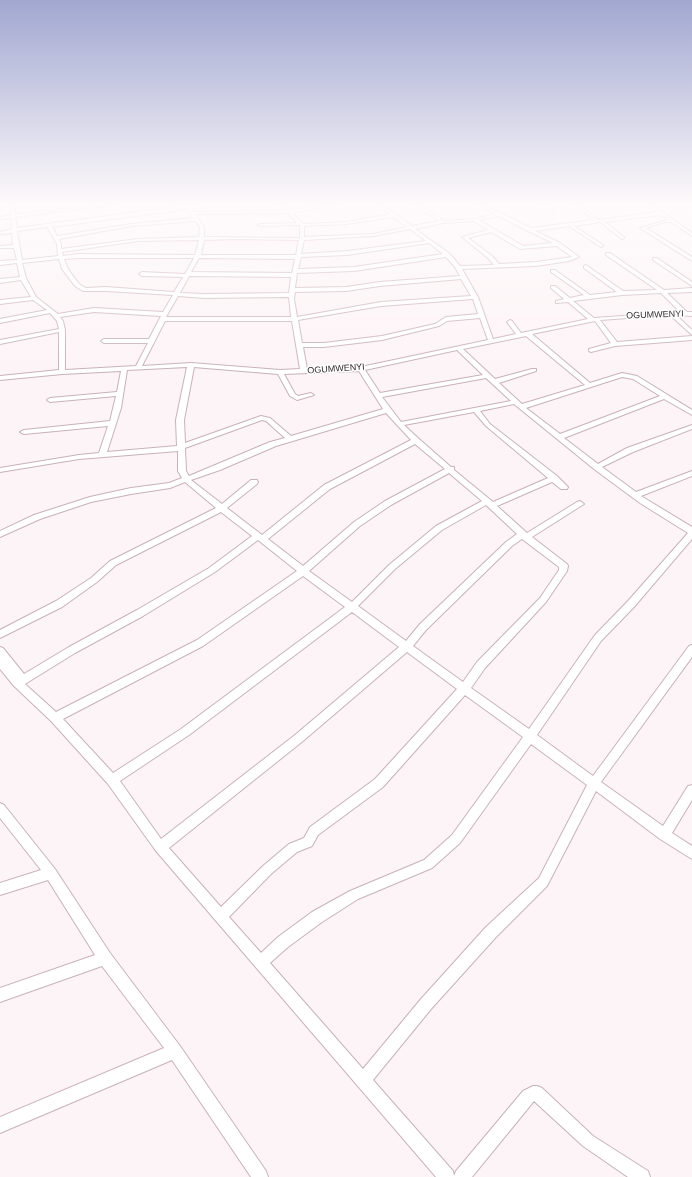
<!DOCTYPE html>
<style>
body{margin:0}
canvas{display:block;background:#fdf4f7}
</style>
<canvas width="692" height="1177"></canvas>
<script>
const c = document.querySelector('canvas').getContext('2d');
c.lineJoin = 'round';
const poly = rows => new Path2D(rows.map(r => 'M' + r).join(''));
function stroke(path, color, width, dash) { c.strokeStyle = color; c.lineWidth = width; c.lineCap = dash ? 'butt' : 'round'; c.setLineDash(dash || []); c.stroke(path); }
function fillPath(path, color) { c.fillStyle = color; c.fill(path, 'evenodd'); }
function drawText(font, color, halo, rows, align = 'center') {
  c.font = font + ' Arial,sans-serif'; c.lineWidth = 3; c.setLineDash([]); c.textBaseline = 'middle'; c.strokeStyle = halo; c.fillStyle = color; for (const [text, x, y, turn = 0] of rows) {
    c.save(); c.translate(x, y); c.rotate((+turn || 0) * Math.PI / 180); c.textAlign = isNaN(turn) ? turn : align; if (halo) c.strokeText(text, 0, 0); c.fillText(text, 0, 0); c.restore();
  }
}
const minor = poly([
 [10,205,14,205,15,214,104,205,116,205,15,217,17,228,189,205,193,205,194,212,285,211,280,205,284,205,290,210,327,205,337,205,292,213,303,224,347,222,390,214,378,205,383,205,412,226,439,221,414,205,419,205,444,221,475,219,495,214,479,205,484,205,531,228,593,220,576,205,580,205,598,220,657,212,648,205,653,205,692,233,692,236,671,222,665,222,646,228,692,257,692,261,640,228,667,220,660,215,605,222,624,237,624,238,622,239,600,222,574,226,603,245,603,246,601,247,569,226,535,231,560,243,579,257,569,261,536,266,462,269,478,297,493,339,516,334,507,322,510,320,512,321,521,333,588,319,568,302,556,303,556,301,564,299,551,288,551,286,555,286,570,298,584,295,551,272,551,270,555,270,590,295,617,292,584,268,584,266,586,265,623,291,657,290,606,255,606,253,610,253,664,290,692,288,692,292,667,293,687,312,692,312,692,316,676,315,692,330,692,335,670,315,600,320,617,342,692,336,692,340,615,346,591,352,589,351,589,349,611,343,595,321,532,334,590,383,622,373,637,376,692,410,692,415,664,399,564,438,598,464,627,448,692,425,692,429,633,452,602,467,636,492,692,471,692,476,641,496,692,527,692,539,634,607,601,641,537,735,593,776,689,646,692,645,692,657,601,782,663,826,688,786,692,785,692,800,672,833,692,846,692,859,660,839,596,791,547,886,496,937,431,1009,373,1080,453,1171,454,1176,456,1171,523,1091,533,1086,537,1086,542,1088,593,1136,648,1171,650,1177,628,1177,583,1146,534,1101,472,1177,436,1177,156,851,108,784,51,721,14,686,0,669,0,647,3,648,24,674,69,647,137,610,209,568,252,536,221,512,116,565,97,582,62,607,0,638,0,630,56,601,91,578,110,561,216,508,185,482,170,488,131,494,91,502,40,519,0,537,0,531,34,515,90,497,131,488,169,483,182,478,178,471,178,451,79,459,0,472,0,468,79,455,99,453,108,426,24,434,20,432,24,430,110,421,116,396,50,402,47,400,50,398,117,392,121,371,62,374,0,380,0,376,59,370,59,332,0,344,0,340,59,329,57,321,50,313,0,323,0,319,47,310,33,300,0,304,0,300,31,297,21,280,0,283,0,279,20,277,17,263,0,265,0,261,17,260,14,248,0,248,0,246,13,245,12,233,0,234,0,232,12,229,11,218,0,219,0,217,11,215,10,205],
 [189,209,190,213,193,218,132,224,57,236,52,227,189,209],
 [288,213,297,223,260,224,258,225,260,226,300,225,300,238,204,237,204,227,195,214,288,213],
 [499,216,528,231,553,243,523,246,479,220,499,216],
 [393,217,407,227,373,234,304,237,304,226,347,224,393,217],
 [195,221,200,227,199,237,138,239,61,249,61,244,59,239,132,226,195,221],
 [474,221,488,230,462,237,488,258,494,265,460,266,450,254,415,229,443,223,474,221],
 [47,227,57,244,58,256,22,260,17,231,47,227],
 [410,229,426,241,347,251,301,254,304,240,373,236,410,229],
 [491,232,520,249,557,246,572,257,536,262,499,264,492,256,468,238,491,232],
 [235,239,299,240,296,255,201,255,204,240,235,239],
 [199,240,195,255,79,254,63,256,62,252,138,241,199,240],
 [429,243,443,254,354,267,298,269,301,257,347,255,429,243],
 [446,257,455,267,460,276,380,282,346,287,295,288,297,273,354,271,446,257],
 [79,258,194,258,185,274,142,272,139,274,142,276,183,277,174,292,106,287,86,288,79,284,68,269,64,259,79,258],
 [199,258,295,259,292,273,191,272,199,258],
 [59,259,62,269,75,286,83,291,106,291,173,295,163,312,94,308,58,314,36,297,26,278,22,263,59,259],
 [189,276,291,277,289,293,204,294,180,293,189,276],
 [461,279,471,296,381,302,297,317,294,299,295,292,346,291,380,286,461,279],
 [661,293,680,312,594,318,573,301,622,295,661,293],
 [178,296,204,298,289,297,291,317,166,317,178,296],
 [473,299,478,314,446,317,435,324,382,336,324,343,302,343,298,320,381,306,473,299],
 [94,312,161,316,149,339,104,339,101,341,104,343,148,343,136,366,65,370,65,330,63,321,60,317,94,312],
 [480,318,488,340,361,367,307,369,303,347,324,347,382,340,439,326,447,321,480,318],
 [165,321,292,321,300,369,280,370,191,363,142,366,165,321],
 [526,336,585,385,522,404,499,383,536,371,536,369,532,369,495,379,463,349,526,336],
 [457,350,483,375,380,393,365,370,457,350],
 [187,367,176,420,177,446,107,452,121,408,127,370,187,367],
 [194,367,278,374,290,396,297,400,314,395,311,393,298,396,295,394,284,374,359,371,383,409,291,436,270,418,261,416,185,443,184,420,194,367],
 [622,377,633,379,660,396,560,434,526,408,622,377],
 [486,378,511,401,401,422,382,397,486,378],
 [514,404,594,469,640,503,688,533,628,601,595,635,529,729,471,688,485,668,546,602,567,571,568,566,567,564,532,537,584,504,580,501,577,502,527,533,497,506,552,482,561,489,567,489,568,487,557,476,490,424,480,411,514,404],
 [474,412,486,426,548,478,493,502,454,470,454,467,451,467,419,439,404,425,474,412],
 [386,413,411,440,324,485,262,535,227,508,257,484,258,482,257,480,251,480,222,504,191,480,220,470,276,446,386,413],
 [262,420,266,421,285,438,270,442,189,476,186,471,185,448,262,420],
 [415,444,445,469,385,501,354,522,303,566,268,539,330,489,415,444],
 [449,473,482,501,436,526,389,565,352,602,309,571,360,526,391,505,449,473],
 [486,505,517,534,506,542,420,624,406,641,358,606,395,569,442,530,486,505],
 [522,539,559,567,559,570,540,598,477,662,463,682,413,646,426,630,512,546,522,539],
 [258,540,297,571,197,640,56,712,25,684,75,653,143,616,215,572,258,540],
 [303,576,345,607,181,729,113,773,63,719,203,646,303,576],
 [352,612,399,647,295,735,161,839,120,781,189,735,352,612],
 [407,652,457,689,375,779,310,827,304,838,289,844,263,866,221,907,169,848,303,741,407,652],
 [465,695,523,737,452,835,424,860,350,891,312,912,278,937,261,953,229,917,271,874,297,852,312,846,318,835,383,787,465,695],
 [531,744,587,785,539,878,486,927,421,999,363,1069,270,963,288,947,322,922,358,899,432,868,460,843,531,744],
 [541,205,545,205,553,212,549,213,541,205],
 [653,258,657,258,692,282,692,286,653,260,653,258],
 [0,803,4,805,55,869,110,953,180,1046,266,1171,268,1177,251,1177,172,1060,0,1133,0,1117,164,1048,102,966,0,1002,0,988,95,955,48,880,0,895,0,883,41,870,0,818,0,803]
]);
const farStreetnames = [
 ["OGUMWENYI",655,315,-2],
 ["OGUMWENYI",336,369,-4]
];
stroke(minor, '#c8b2b9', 2);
fillPath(minor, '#fff');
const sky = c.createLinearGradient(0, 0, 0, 370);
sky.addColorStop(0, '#a1a7d0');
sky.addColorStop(0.55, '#fefafb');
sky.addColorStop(1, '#fefafb00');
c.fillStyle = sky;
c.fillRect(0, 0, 692, 370);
drawText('9px', '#322a2d', '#fff', farStreetnames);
</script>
